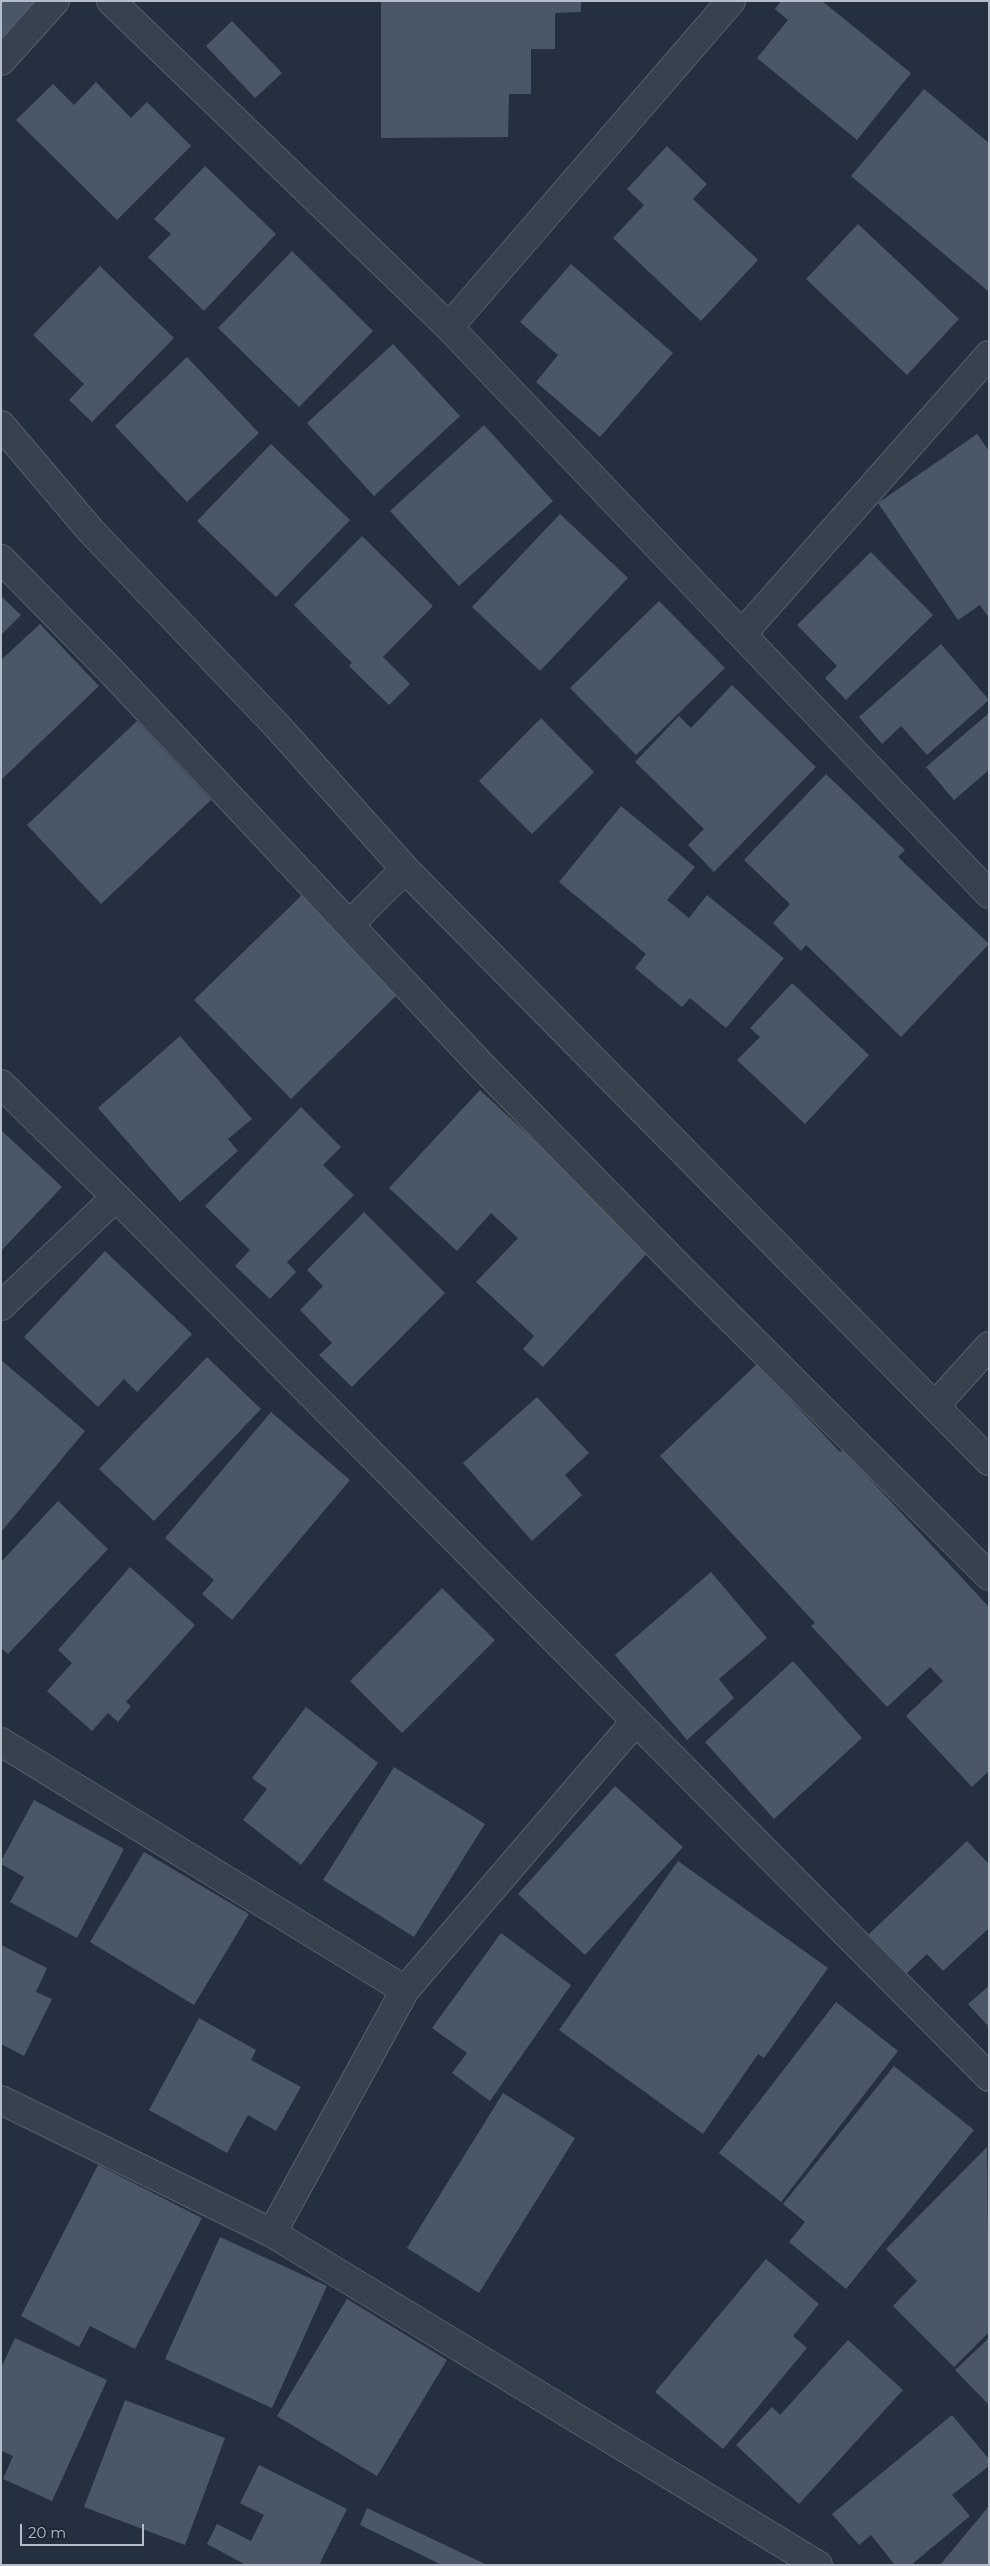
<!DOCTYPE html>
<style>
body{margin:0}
#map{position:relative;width:990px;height:2566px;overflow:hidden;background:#24303f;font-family:Montserrat,sans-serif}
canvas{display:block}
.frame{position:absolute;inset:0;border:2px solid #b5bdc9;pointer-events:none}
.scale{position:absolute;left:20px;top:2524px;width:124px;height:22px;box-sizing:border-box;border:2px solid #b5bdc9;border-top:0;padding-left:6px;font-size:15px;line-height:18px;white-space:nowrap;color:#b5bdc9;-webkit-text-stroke:4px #1d2734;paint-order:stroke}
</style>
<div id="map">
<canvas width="990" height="2566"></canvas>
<div class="frame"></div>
<div class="scale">20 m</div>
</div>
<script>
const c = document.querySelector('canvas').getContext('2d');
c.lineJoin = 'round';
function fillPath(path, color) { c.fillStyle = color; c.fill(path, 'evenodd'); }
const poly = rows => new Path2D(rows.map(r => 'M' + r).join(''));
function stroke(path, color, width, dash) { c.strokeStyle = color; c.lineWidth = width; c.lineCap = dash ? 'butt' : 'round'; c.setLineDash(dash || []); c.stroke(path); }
const building = poly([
 [1,1,39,1,1,40],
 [381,1,581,1,581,12,555,13,555,49,531,49,531,94,509,94,508,137,381,138],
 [781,1,822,1,911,73,857,140,757,58,788,20,775,9],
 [232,21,282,73,255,98,206,46],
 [96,82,131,118,147,102,191,146,117,220,16,120,53,84,74,105],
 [924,89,989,143,988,291,851,176],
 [667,146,707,184,693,199,758,260,701,321,613,238,644,205,627,189],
 [205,166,276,234,204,311,148,257,171,234,154,219],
 [858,224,959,319,907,375,806,279],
 [292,251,373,331,299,407,218,328],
 [571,264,673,353,600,437,536,382,558,355,520,322],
 [100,266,174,338,92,422,69,400,84,384,33,335],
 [393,344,460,416,374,496,307,423],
 [187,357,259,433,187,502,115,426],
 [484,425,553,501,459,586,390,511],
 [977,434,989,451,989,618,980,605,958,620,878,503],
 [271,444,350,520,276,597,197,521],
 [560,514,628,578,540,671,472,607],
 [362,536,433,606,383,657,410,684,389,705,349,666,352,663,294,605],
 [871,552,933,615,846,700,825,678,837,666,797,625],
 [1,596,21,615,1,635],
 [659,601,725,668,636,755,570,688],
 [40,624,99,686,1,780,1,660],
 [941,644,989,700,927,755,901,726,882,744,859,717],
 [732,685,816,767,714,872,688,845,704,829,635,762,679,716,691,728],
 [989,713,989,770,954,800,926,767],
 [541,718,594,772,532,834,479,781],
 [137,721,211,800,101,904,27,825],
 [826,774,905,850,898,857,989,944,901,1037,806,945,801,951,773,923,790,904,744,860],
 [621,806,695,867,667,900,689,918,707,895,784,958,726,1028,690,998,682,1007,635,968,646,954,559,882],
 [303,894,399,993,291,1099,194,1000],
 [792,983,869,1055,805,1124,737,1060,760,1037,750,1028],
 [180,1036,252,1119,228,1139,238,1151,180,1202,98,1108],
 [480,1090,651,1249,543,1367,523,1349,534,1336,476,1282,518,1238,491,1213,457,1251,389,1188],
 [301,1107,341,1147,323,1165,354,1195,287,1262,296,1272,270,1299,235,1266,250,1250,205,1206],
 [1,1130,62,1187,1,1251],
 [364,1212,445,1293,352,1387,319,1355,332,1343,300,1310,323,1286,307,1270],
 [105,1251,192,1334,137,1392,124,1379,98,1407,24,1337],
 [207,1357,261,1409,154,1521,99,1469],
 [1,1360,85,1431,1,1532],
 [757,1364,840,1452,843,1450,989,1607,989,1771,972,1787,906,1716,943,1681,930,1667,887,1707,811,1626,815,1623,660,1456],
 [537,1397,589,1453,565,1475,582,1495,532,1541,463,1463],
 [271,1412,350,1480,232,1620,202,1594,214,1580,165,1538],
 [58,1501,108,1549,8,1654,1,1648,1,1562],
 [130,1567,195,1625,126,1702,131,1706,118,1722,108,1713,92,1731,47,1691,72,1663,58,1650],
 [711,1572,767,1638,719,1679,734,1698,687,1740,615,1655],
 [442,1588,495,1640,402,1733,350,1681],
 [793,1661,862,1738,774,1819,705,1742],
 [306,1707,378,1763,301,1865,243,1820,267,1789,252,1778],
 [394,1767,485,1824,414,1937,323,1880],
 [615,1786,683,1847,585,1955,518,1894],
 [34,1800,124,1849,77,1938,10,1902,24,1877,1,1864,1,1861],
 [967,1841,989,1864,989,1928,943,1971,927,1954,906,1974,868,1935],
 [144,1852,249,1914,194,2005,90,1942],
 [678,1861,828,1968,764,2058,758,2054,703,2134,559,2030],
 [501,1933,571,1985,490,2101,452,2073,467,2053,432,2028],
 [1,1945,47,1968,36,1992,52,1999,24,2056,1,2044],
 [989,1986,989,2027,968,2004],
 [836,2002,898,2051,781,2202,719,2153],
 [199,2018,256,2050,251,2060,301,2087,276,2131,248,2115,227,2153,149,2110],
 [894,2066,974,2130,846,2289,789,2242,805,2222,783,2204],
 [503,2093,575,2138,479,2293,407,2248],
 [987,2147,989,2332,954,2367,893,2306,917,2281,886,2249],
 [98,2165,202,2218,135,2349,90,2326,79,2347,21,2316],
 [220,2237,327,2286,272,2408,165,2359],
 [766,2259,819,2304,793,2336,807,2348,723,2449,655,2392],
 [347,2299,447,2360,377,2476,277,2416],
 [15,2338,107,2380,52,2501,3,2479,13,2456,1,2451,1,2368],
 [989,2338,989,2405,955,2370],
 [848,2340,903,2390,799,2504,736,2445,772,2407,780,2415],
 [125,2400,225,2438,185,2545,84,2507],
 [952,2415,989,2459,989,2466,952,2495,970,2516,911,2565,895,2565,871,2535,859,2545,832,2514],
 [259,2465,347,2509,319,2565,246,2565,207,2544,217,2524,251,2541,264,2515,240,2503],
 [989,2506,989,2565,940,2565],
 [367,2508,487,2565,442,2565,360,2525]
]);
const minor = poly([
 [111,1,449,327,989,894],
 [1,61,55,1],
 [449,327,731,1],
 [1,425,91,531,278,727,405,869,989,1461],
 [1,559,111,671,481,1065,673,1261,989,1576],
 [742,634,989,355],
 [350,924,405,869],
 [1,1084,116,1197,989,2077],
 [1,1306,116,1197],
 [935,1406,989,1346],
 [1,1742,405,1990],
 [1,2100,272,2233,818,2565],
 [272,2233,405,1990,635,1722]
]);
fillPath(building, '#4a5768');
stroke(minor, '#56606c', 30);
stroke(minor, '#38424f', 28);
</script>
